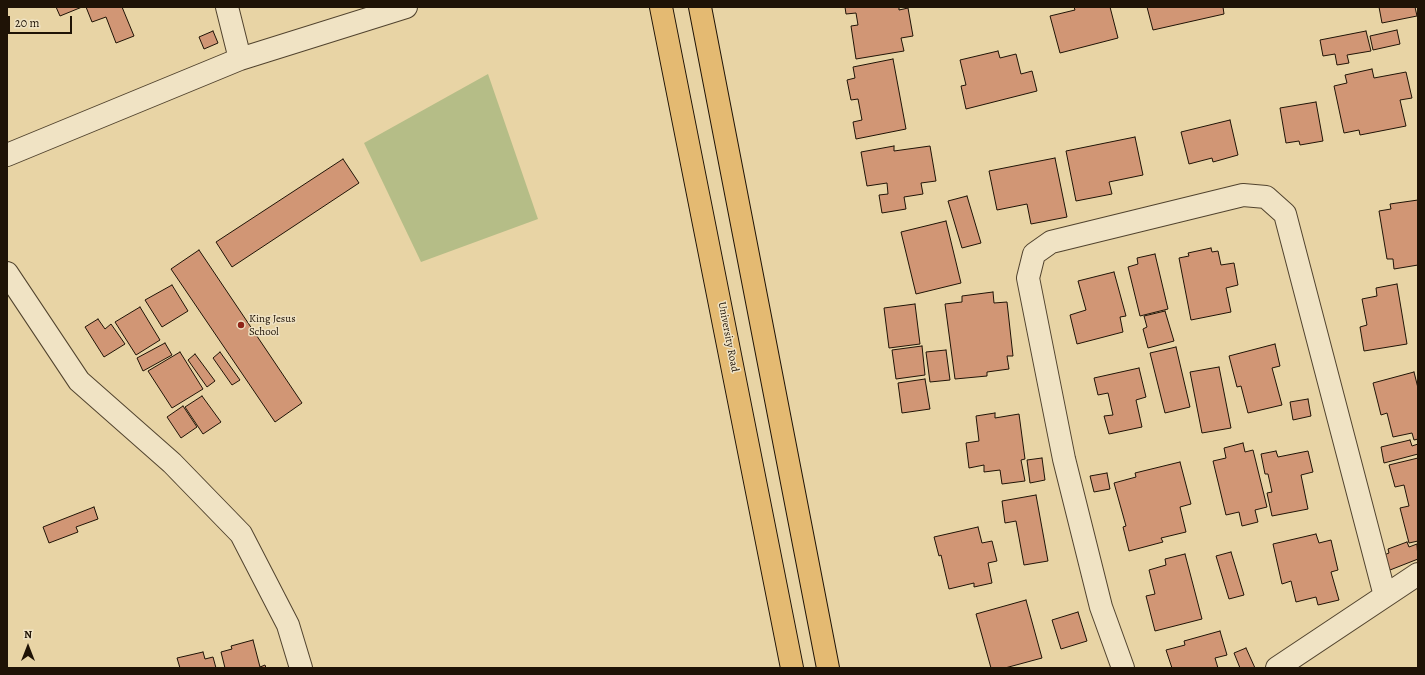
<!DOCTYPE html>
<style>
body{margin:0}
#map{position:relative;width:1425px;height:675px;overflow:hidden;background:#e8d4a5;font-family:Alegreya,serif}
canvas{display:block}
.frame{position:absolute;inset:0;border:8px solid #1f1306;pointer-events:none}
.north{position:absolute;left:8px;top:627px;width:40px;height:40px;-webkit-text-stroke:3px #f0e3c4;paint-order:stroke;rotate:0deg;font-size:11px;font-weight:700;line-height:16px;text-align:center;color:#1f1306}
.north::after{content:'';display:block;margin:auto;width:14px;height:18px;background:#1f1306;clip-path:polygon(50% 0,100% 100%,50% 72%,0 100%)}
.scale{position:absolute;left:8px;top:16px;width:64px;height:18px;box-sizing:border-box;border:2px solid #1f1306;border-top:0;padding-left:5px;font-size:12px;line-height:14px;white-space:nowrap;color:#1f1306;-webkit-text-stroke:3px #f0e3c4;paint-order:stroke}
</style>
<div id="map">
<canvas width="1425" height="675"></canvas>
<div class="frame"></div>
<div class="north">N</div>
<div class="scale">20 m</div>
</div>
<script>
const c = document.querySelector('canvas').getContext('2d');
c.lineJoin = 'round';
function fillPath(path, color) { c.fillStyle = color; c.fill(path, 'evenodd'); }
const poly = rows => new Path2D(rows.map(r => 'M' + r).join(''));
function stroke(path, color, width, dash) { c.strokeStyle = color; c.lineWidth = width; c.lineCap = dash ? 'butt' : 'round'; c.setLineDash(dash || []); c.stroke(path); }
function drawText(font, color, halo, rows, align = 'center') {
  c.font = font + ' Alegreya,serif'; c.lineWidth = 3; c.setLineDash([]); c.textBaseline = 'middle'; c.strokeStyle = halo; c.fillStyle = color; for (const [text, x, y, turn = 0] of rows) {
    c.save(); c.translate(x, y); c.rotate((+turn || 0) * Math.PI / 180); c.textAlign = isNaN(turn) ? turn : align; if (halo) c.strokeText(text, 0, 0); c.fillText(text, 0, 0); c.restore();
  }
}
const green = poly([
 [488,74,538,219,421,262,364,143]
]);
const building = poly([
 [56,7,82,7,60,16,56,7],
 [86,7,122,7,134,36,116,43,106,17,92,22,86,7],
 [845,7,899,7,899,10,908,8,913,36,901,38,904,51,856,59,851,26,858,25,856,13,846,14,845,7],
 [1074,7,1110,7,1118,38,1060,53,1050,16,1075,10,1074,7],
 [1147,7,1223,7,1224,14,1153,30,1147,7],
 [1379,7,1415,7,1417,16,1382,23,1379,7],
 [1397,30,1400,44,1373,50,1370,36,1397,30],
 [213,31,218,43,204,49,199,37,213,31],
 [1366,31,1371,51,1347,55,1349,63,1337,65,1335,54,1323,56,1320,40,1366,31],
 [998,51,1000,58,1016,54,1021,74,1032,71,1037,91,966,109,961,86,966,85,960,60,998,51],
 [893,59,906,129,856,139,853,122,862,120,858,99,851,100,847,80,855,78,853,67,893,59],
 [1372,69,1374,78,1406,72,1412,98,1400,100,1406,126,1360,135,1359,130,1344,133,1334,86,1347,83,1345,75,1372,69],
 [1316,102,1323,141,1300,145,1299,141,1286,143,1280,108,1316,102],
 [1230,120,1238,155,1213,162,1212,158,1189,164,1181,132,1230,120],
 [1135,137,1143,175,1109,182,1112,194,1076,201,1066,151,1135,137],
 [894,146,894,151,930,146,936,181,921,183,923,194,904,197,906,209,882,213,879,195,888,194,887,183,867,186,861,152,894,146],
 [1055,158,1067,217,1031,224,1027,204,997,210,989,171,1055,158],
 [343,159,359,183,232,267,216,242,343,159],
 [967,196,981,243,962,248,948,201,967,196],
 [1418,200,1418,265,1394,269,1393,259,1387,259,1379,211,1391,209,1390,204,1418,200],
 [946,221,961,283,916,294,901,232,946,221],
 [1211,248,1212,252,1218,251,1221,265,1234,263,1238,285,1226,288,1231,312,1191,320,1179,258,1189,256,1188,253,1211,248],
 [199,250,302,403,275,422,171,269,199,250],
 [1155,254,1168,309,1140,316,1128,267,1138,264,1137,258,1155,254],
 [1114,272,1126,316,1120,317,1123,332,1077,344,1070,315,1086,310,1078,281,1114,272],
 [1397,284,1407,344,1364,351,1360,327,1367,325,1362,299,1377,296,1376,288,1397,284],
 [172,285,188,311,162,327,145,300,172,285],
 [993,292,994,303,1007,302,1013,356,1007,356,1009,369,987,372,987,376,955,379,945,304,962,302,962,296,993,292],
 [915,304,920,344,889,348,884,308,915,304],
 [140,307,160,340,136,355,115,322,140,307],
 [1165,311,1174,341,1148,348,1143,329,1147,327,1144,316,1165,311],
 [98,319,105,329,111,324,125,344,104,357,85,327,98,319],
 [165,343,172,355,143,371,137,358,165,343],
 [1275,344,1280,366,1272,368,1282,405,1248,413,1241,386,1237,387,1229,356,1275,344],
 [922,346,925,375,896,379,892,350,922,346],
 [1176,347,1190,407,1165,413,1150,353,1176,347],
 [946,350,950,380,930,382,926,352,946,350],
 [180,352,203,389,172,408,148,371,180,352],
 [220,352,240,380,232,385,213,358,220,352],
 [195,354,215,381,207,387,188,360,195,354],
 [1219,367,1231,428,1202,433,1190,372,1219,367],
 [1139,368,1146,397,1136,400,1142,427,1109,434,1104,416,1113,415,1108,393,1098,395,1094,378,1139,368],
 [1414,372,1418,388,1418,439,1414,440,1412,433,1393,437,1387,413,1381,415,1373,383,1414,372],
 [925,379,930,409,902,413,898,383,925,379],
 [202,396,221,422,203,434,185,407,202,396],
 [1308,399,1311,416,1293,420,1290,402,1308,399],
 [183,406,197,427,181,438,167,417,183,406],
 [995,413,995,418,1019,414,1025,459,1021,460,1025,481,1002,484,1000,470,984,472,984,465,969,468,966,443,979,441,976,416,995,413],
 [1410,440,1412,446,1418,444,1418,454,1384,463,1381,447,1410,440],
 [1243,443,1245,452,1253,450,1267,507,1255,510,1258,522,1242,526,1239,512,1226,515,1213,461,1226,458,1224,448,1243,443],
 [1276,451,1278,457,1308,451,1313,472,1301,475,1308,509,1272,516,1267,493,1272,492,1268,474,1265,474,1261,454,1276,451],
 [1042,458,1045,480,1030,483,1027,460,1042,458],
 [1418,458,1418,541,1409,543,1400,508,1409,506,1404,485,1395,487,1389,465,1418,458],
 [1180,462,1191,504,1180,507,1186,532,1161,538,1163,542,1129,551,1123,527,1126,526,1114,483,1136,477,1135,473,1180,462],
 [1107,473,1110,489,1094,492,1090,476,1107,473],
 [1036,495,1048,561,1024,565,1016,521,1005,523,1002,501,1036,495],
 [94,507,98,519,76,527,78,532,49,543,43,527,94,507],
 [978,527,982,543,992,541,997,561,988,563,992,583,974,587,974,583,949,589,941,555,939,556,934,537,978,527],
 [1316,534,1319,543,1331,540,1338,570,1331,572,1339,600,1318,605,1316,597,1296,602,1291,581,1282,584,1273,544,1316,534],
 [1407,542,1409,547,1417,544,1418,559,1390,570,1384,555,1389,553,1388,549,1407,542],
 [1231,552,1244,595,1229,599,1216,556,1231,552],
 [1185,554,1202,619,1155,631,1146,596,1155,594,1149,570,1166,565,1165,559,1185,554],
 [1026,600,1042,658,1005,668,991,668,976,614,1026,600],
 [1078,612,1087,641,1061,649,1052,620,1078,612],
 [1220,631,1227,655,1215,658,1218,668,1172,668,1166,650,1185,645,1184,641,1220,631],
 [253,640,260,667,265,665,266,668,225,668,221,652,232,649,231,646,253,640],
 [1246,648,1255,668,1240,668,1234,653,1246,648],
 [203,652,205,659,213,657,216,668,180,668,177,658,203,652]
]);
const minor = poly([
 [227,7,240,59],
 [7,155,240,59,406,7],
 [7,273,79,381,172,463,241,534,288,625,301,668],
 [1123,668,1101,607,1064,459,1028,278,1034,254,1051,242,1243,195,1266,197,1285,214,1385,596],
 [1277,668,1418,574]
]);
const highway = poly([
 [661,7,792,668],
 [700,7,828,668]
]);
const markers = [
 [241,325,4,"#8f2418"]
];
const poiNames = [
 ["King Jesus",249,319],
 ["School",249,332]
];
const streetNames = [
 ["University Road",728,337,79]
];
fillPath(green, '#b5bd87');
fillPath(building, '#d19675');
stroke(building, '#1f1306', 1);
stroke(minor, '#51432e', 24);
stroke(highway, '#1f1306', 24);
stroke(minor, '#f0e3c4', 22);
stroke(highway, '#e4ba72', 22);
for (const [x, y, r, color] of markers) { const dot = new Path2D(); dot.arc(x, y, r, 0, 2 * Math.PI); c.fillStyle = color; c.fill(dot); stroke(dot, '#f0e3c4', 1.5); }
drawText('11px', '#1f1306', '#f0e3c4', poiNames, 'left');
drawText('11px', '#1f1306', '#f0e3c4', streetNames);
</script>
